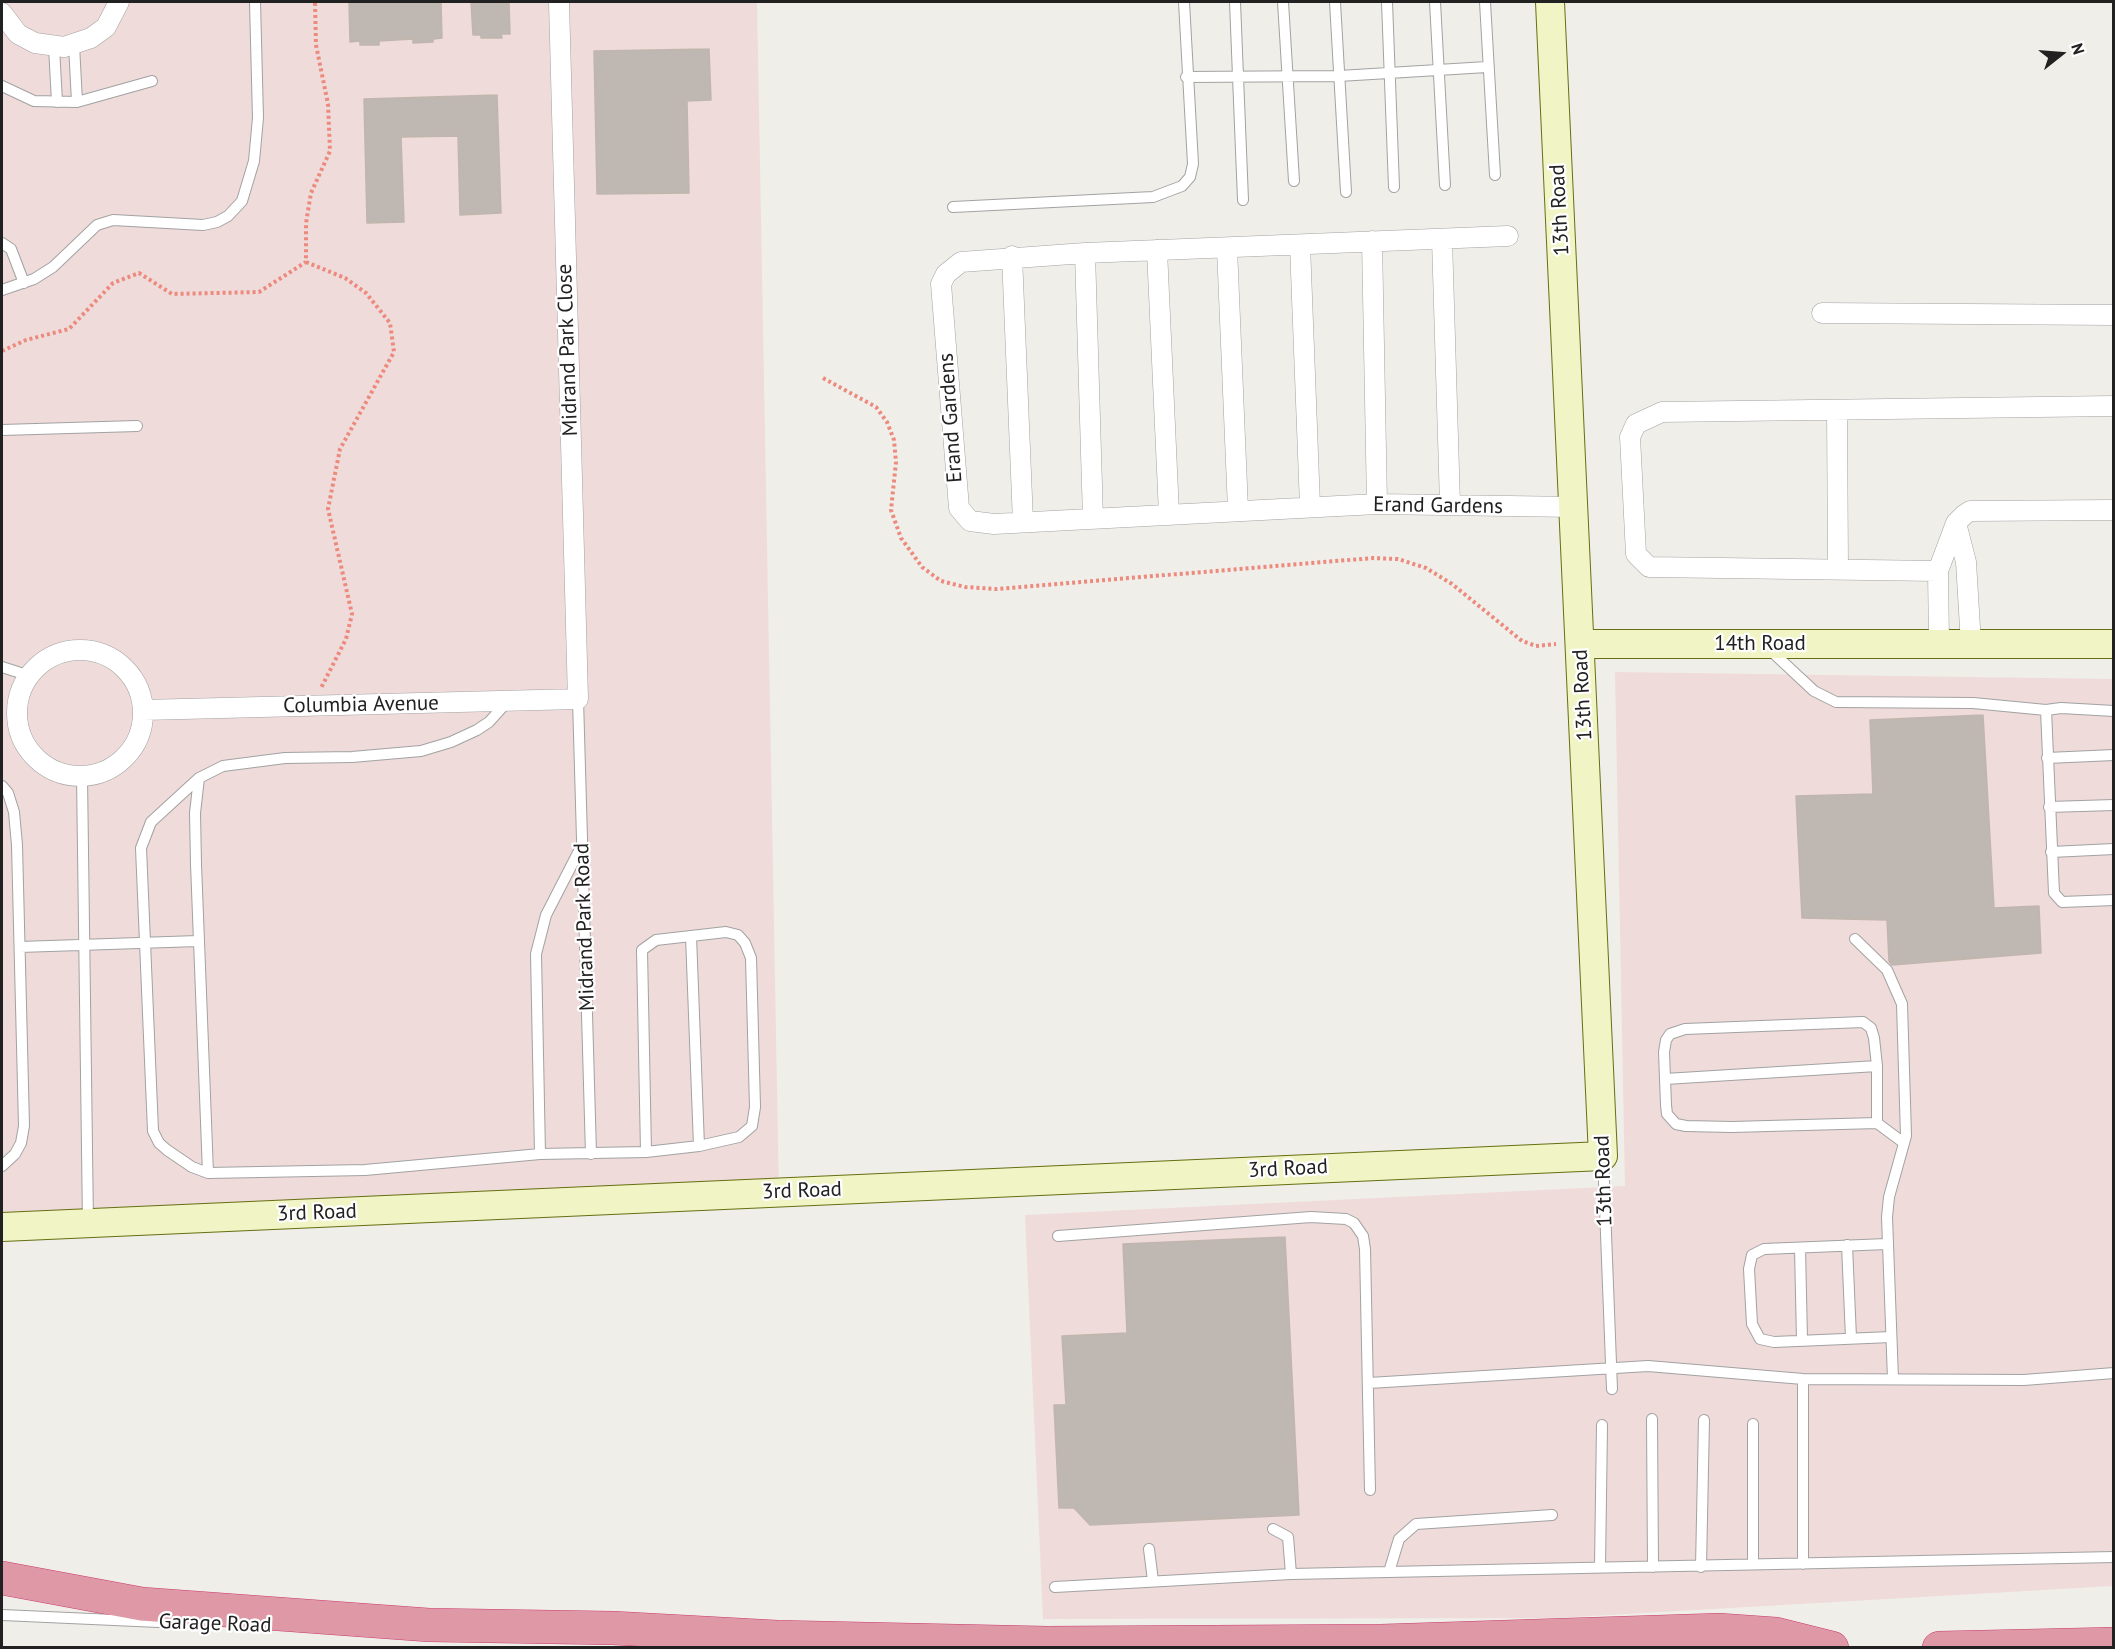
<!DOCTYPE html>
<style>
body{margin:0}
#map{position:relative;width:2115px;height:1649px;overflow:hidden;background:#f0eee9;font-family:"PT Sans",sans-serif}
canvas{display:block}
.frame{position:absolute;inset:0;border:3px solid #212121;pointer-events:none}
.north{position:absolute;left:2031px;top:24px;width:60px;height:60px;-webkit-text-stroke:4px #fff;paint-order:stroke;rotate:73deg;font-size:16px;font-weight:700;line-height:24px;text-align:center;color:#212121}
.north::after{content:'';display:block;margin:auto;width:21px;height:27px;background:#212121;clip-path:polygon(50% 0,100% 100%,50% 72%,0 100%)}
</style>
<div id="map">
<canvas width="2115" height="1649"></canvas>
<div class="frame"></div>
<div class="north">N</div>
</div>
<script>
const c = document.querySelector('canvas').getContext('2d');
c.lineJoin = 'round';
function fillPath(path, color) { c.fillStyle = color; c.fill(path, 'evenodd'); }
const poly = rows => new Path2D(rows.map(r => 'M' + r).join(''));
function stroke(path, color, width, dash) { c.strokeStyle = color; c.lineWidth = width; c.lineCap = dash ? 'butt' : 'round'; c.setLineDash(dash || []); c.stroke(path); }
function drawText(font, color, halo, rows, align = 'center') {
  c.font = font + ' "PT Sans",sans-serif'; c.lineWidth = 4.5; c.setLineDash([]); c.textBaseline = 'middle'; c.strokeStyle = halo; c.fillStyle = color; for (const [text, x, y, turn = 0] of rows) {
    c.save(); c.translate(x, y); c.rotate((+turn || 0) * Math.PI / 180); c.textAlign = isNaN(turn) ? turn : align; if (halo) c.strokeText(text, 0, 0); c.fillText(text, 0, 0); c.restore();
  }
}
const commercial = poly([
 [2,2,757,2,779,1197,2,1232],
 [1615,672,2113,679,2113,1586,1557,1618,1043,1619,1025,1215,1625,1186]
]);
const building = poly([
 [349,2,441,2,442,38,433,39,433,42,413,43,413,39,379,41,379,45,360,45,360,41,350,42,349,2],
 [471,2,509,2,510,34,501,34,502,38,481,38,481,35,473,35,471,2],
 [709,49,711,100,687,101,689,193,597,194,594,51,709,49],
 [497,95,501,213,460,215,458,136,401,137,404,222,367,223,364,99,497,95],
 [1983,715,1994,908,2039,906,2041,953,1892,965,1889,961,1887,920,1802,918,1796,796,1873,794,1870,720,1983,715],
 [1285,1237,1299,1515,1090,1525,1074,1508,1059,1508,1054,1405,1066,1405,1062,1336,1127,1333,1123,1244,1285,1237]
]);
const path = poly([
 [306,262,345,278,366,293,390,323,394,352,340,449,328,509,352,614,346,639,321,688],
 [2,351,26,340,69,329,113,283,139,273,172,294,259,292,306,262,306,223,311,193,330,151,328,104,316,45,315,2],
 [823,378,876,407,887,422,894,440,896,462,891,510,901,538,922,567,941,581,965,587,996,589,1373,558,1398,559,1426,568,1452,584,1522,641,1536,646,1556,644]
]);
const lane = poly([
 [1235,2,1243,200],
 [1283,2,1294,181],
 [1335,2,1346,192],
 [1387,2,1394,187],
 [1435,2,1445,185],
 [1485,2,1495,175],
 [74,45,77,102],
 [54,47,57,102],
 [1186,77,1339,76,1487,67],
 [2,86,34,101,77,102,152,81],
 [953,207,1153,197,1182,186,1190,177,1193,164,1184,2],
 [2,243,11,249,24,283],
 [2,290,34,279,53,267,97,225,113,220,203,225,217,222,228,216,242,201,254,161,258,118,255,2],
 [2,430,137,426],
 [1769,649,1814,691,1836,702,1973,703,2046,710],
 [2,667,30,676],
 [578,699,591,1154],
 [2114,711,2061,708,2046,710,2054,893,2062,902,2114,900],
 [2047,758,2114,755],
 [82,776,88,1223],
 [199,778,195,813,196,864,208,1173,365,1170,540,1154,646,1152,699,1146,739,1137,752,1126,755,1107,751,958,745,943,738,935,726,932,656,940,642,950,646,1152],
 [2,786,8,793,14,812,17,845,24,1126,21,1143,15,1154,2,1166],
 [2049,807,2114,805],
 [2051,852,2114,849],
 [691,936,699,1146],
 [1855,939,1887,970,1902,1004,1906,1136,1889,1197,1887,1217,1893,1379],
 [20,947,198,941],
 [1665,1079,1877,1066],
 [1877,1123,1877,1066,1874,1038,1871,1028,1863,1022,1685,1029,1670,1034,1666,1040,1664,1052,1666,1105,1667,1114,1676,1124,1686,1126,1732,1127,1877,1123,1904,1143],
 [540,1154,536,954,546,915,582,845],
 [1603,1156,1612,1389],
 [208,1173,192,1167,167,1150,159,1143,153,1131,141,848,151,822,199,778,223,766,285,758,352,757,421,751,451,742,477,730,489,722,508,701],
 [1058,1236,1311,1217,1346,1219,1354,1223,1363,1236,1365,1249,1370,1490],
 [1887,1244,1764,1249,1752,1255,1749,1269,1752,1324,1760,1339,1774,1342,1891,1337],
 [1847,1245,1851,1338],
 [1800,1248,1802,1340],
 [1369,1383,1648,1366,1803,1379,2024,1380,2114,1373],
 [1652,1419,1653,1567],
 [1753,1424,1753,1564],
 [1273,1529,1288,1537,1291,1574],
 [1149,1549,1153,1581],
 [1803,1564,1803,1379],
 [1600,1567,1602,1425],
 [1701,1567,1704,1420],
 [1389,1572,1399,1539,1416,1524,1552,1515],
 [1055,1587,1291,1574,2114,1557],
 [2,1615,181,1623]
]);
const street = poly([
 [2,13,18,34,35,43,64,47,91,38,106,27,119,2],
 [1508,236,1085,253,961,262,946,274,941,284,959,508,970,521,994,524,1377,504,1574,507],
 [1442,239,1450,504],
 [1372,241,1377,504],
 [1300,245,1310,506],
 [1227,248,1238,510],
 [1157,250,1169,514],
 [1085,253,1093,519],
 [1012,256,1023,522],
 [1822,313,2114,315],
 [1837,410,1838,568],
 [1956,523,1966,562,1971,644],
 [1938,571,1649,567,1636,554,1630,437,1636,424,1662,412,2114,406],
 [1939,643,1938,571,1956,523,1964,515,1970,511,2114,510],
 '17 713a63 63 0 1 1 126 0a63 63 0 1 1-126 0Z',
 [143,710,578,699,559,2]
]);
const secondary = poly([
 [1580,644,2114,644],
 [2,1227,1603,1156,1550,2]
]);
const highway = poly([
 [2,1578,142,1604,429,1625,613,1628,777,1637,1047,1643,1381,1641,1719,1630,1776,1634,1832,1648],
 [1939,1648,2114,1644]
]);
const streetNames = [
 ["13th Road",1560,210,-93],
 ["Midrand Park Close",568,350,-92],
 ["Erand Gardens",951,418,-94],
 ["Erand Gardens",1438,506,1],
 ["14th Road",1760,644],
 ["13th Road",1583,695,-93],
 ["Columbia Avenue",361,705,-1],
 ["Midrand Park Road",585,927,-92],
 ["3rd Road",1288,1169,-3],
 ["13th Road",1604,1181,-92],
 ["3rd Road",802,1191,-2],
 ["3rd Road",317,1213,-2],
 ["Garage Road",215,1624,2]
];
fillPath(commercial, '#efdbda');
fillPath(building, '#beb7b2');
stroke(building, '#c1b6ad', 1.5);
stroke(lane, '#a2a2a2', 12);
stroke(street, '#a2a2a2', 21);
stroke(secondary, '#656f11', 30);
stroke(highway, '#c93b6b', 34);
stroke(path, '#ec8a7e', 4, [3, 3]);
stroke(lane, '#fff', 10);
stroke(street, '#fff', 20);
stroke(secondary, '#f1f4c4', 28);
stroke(highway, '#df99a6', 33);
drawText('21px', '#212121', '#fff', streetNames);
</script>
